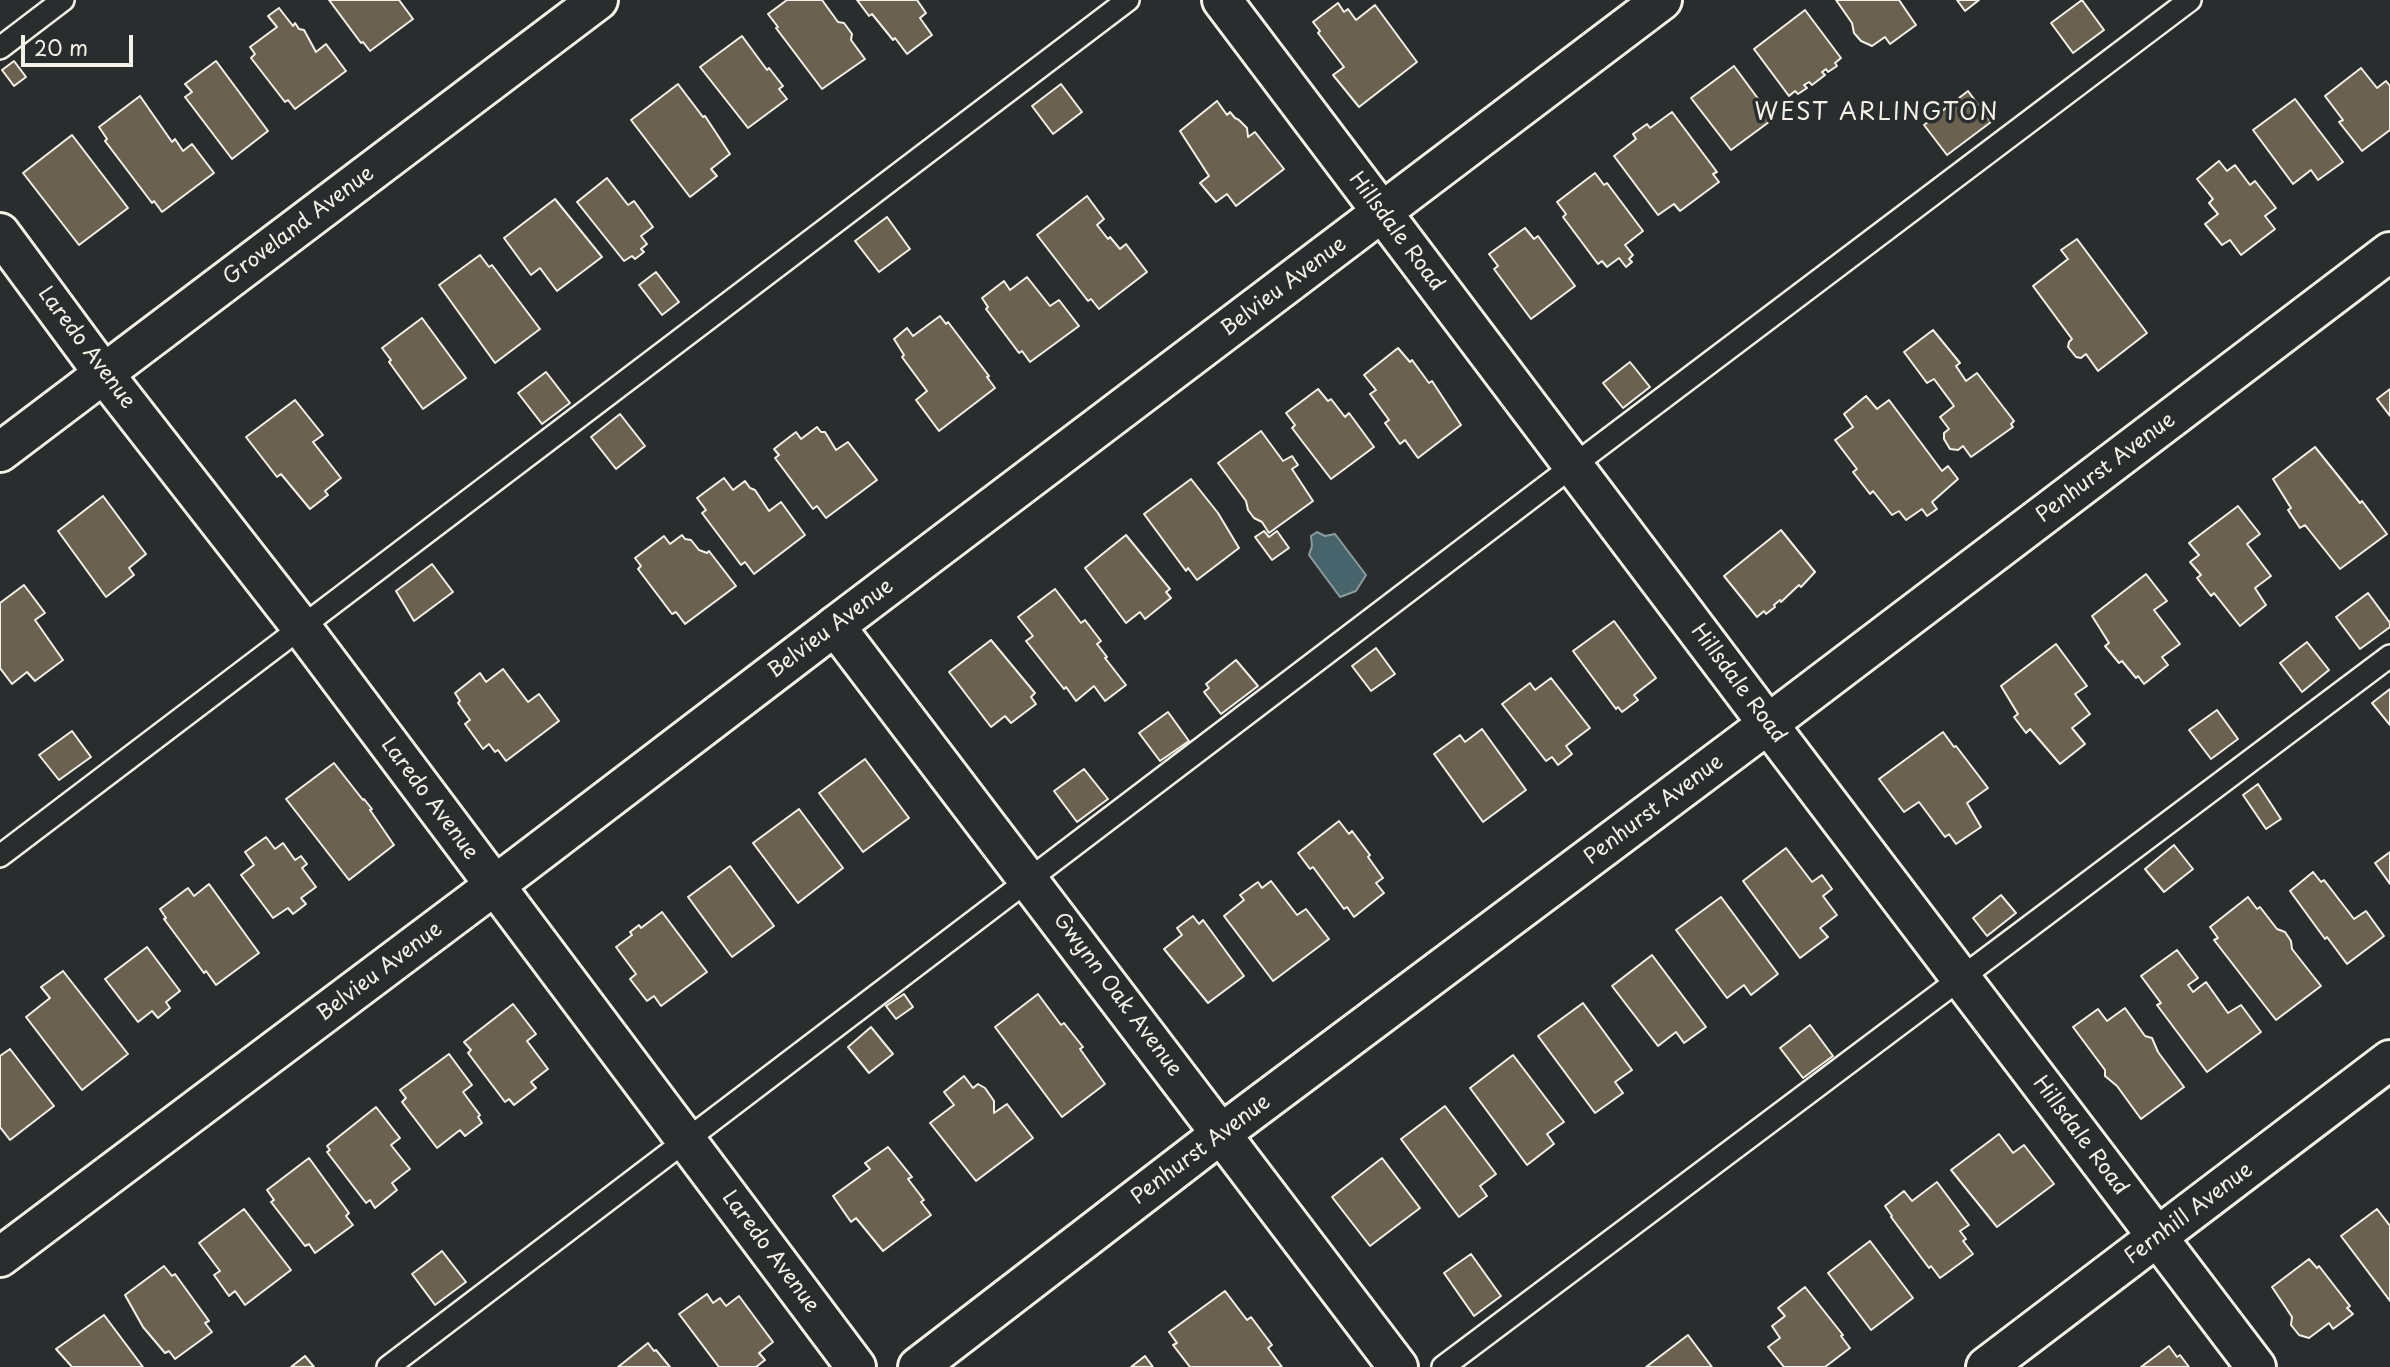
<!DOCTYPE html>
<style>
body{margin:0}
#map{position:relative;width:2390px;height:1367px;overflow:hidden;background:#2a2d2e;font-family:"Playpen Sans",sans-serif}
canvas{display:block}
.scale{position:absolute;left:21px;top:35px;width:112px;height:32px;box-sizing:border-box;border:4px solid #f4f1e8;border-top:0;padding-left:9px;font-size:21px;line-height:24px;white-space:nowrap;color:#f4f1e8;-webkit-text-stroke:5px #2a2d2e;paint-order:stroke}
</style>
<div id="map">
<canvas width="2390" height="1367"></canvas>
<div class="scale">20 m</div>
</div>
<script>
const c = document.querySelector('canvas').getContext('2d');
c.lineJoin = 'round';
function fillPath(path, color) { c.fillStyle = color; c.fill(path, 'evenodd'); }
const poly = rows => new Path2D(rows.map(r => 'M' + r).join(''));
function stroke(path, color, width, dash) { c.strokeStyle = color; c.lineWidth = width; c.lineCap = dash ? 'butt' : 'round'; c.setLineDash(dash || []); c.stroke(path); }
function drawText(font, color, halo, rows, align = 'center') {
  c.font = font + ' "Playpen Sans",sans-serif'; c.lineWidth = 7; c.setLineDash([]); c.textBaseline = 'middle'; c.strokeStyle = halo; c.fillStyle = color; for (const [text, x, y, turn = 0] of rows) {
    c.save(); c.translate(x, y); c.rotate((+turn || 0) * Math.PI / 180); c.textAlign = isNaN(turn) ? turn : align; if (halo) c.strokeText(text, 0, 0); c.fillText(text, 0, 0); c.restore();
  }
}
const water = poly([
 [1317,532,1325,536,1335,534,1366,575,1356,591,1340,597,1309,555,1312,546,1311,536,1317,532]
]);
const building = poly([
 [329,0,399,0,413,19,370,51,363,42,361,43,329,0],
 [787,0,822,0,838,22,844,23,852,34,851,40,865,59,822,89,776,28,778,27,768,14,787,0],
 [857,0,917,0,926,13,920,18,932,35,907,54,895,38,893,40,872,14,869,16,857,0],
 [1836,0,1899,0,1916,25,1890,44,1885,37,1872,46,1861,41,1854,33,1852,23,1836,0],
 [1957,0,1979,0,1965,11,1957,0],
 [2082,0,2104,30,2073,53,2051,23,2082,0],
 [1338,3,1344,12,1348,9,1356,20,1375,5,1417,62,1359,107,1333,75,1344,67,1318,33,1320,31,1313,22,1338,3],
 [279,8,293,26,295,23,299,29,304,30,316,52,326,44,346,71,295,109,288,100,285,102,251,58,255,54,250,47,277,27,268,16,279,8],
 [1805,10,1841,58,1835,63,1837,66,1828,72,1826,69,1822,72,1825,75,1812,85,1809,82,1804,85,1807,88,1798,94,1795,91,1789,96,1754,49,1805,10],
 [742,36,767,70,769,68,783,86,779,89,787,99,748,128,700,67,742,36],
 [14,61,26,77,14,86,2,70,14,61],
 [216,61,268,131,232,159,185,97,192,92,185,84,216,61],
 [1734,66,1773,119,1731,150,1691,98,1734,66],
 [2361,68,2377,88,2386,81,2390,86,2390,130,2362,151,2339,122,2343,120,2325,96,2361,68],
 [678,84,703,117,705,116,730,154,711,169,717,176,690,197,631,120,678,84],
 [1061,84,1082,112,1053,134,1032,106,1061,84],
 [1968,91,1991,122,1947,155,1924,125,1968,91],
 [140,96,172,142,175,139,183,151,192,144,214,173,162,212,154,201,152,203,105,141,107,139,99,127,140,96],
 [2295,99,2343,162,2318,180,2311,170,2293,184,2253,130,2295,99],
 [1217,101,1227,115,1230,112,1235,118,1239,120,1247,128,1248,137,1255,132,1284,169,1236,206,1227,194,1216,202,1200,183,1209,176,1180,131,1217,101],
 [1672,112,1717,172,1713,174,1719,182,1680,211,1674,204,1658,215,1614,156,1636,139,1633,134,1647,124,1650,128,1672,112],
 [72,135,128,208,79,245,23,173,72,135],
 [2219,161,2227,171,2235,165,2250,185,2255,181,2276,208,2265,216,2275,229,2241,255,2230,240,2222,245,2205,224,2218,214,2209,203,2213,199,2197,179,2219,161],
 [1595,173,1604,185,1607,183,1643,231,1625,245,1633,255,1629,259,1632,262,1626,267,1619,258,1607,267,1602,261,1598,264,1563,217,1566,214,1557,202,1595,173],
 [607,178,628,205,634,201,653,227,641,236,647,244,641,249,644,252,635,259,632,256,624,261,577,202,607,178],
 [1087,196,1104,219,1097,225,1108,239,1110,237,1120,249,1126,244,1147,272,1099,309,1091,299,1088,301,1037,235,1087,196],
 [555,199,602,257,557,291,540,268,531,275,504,238,555,199],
 [887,217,910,249,879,272,855,241,887,217],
 [1525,228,1534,239,1538,236,1575,286,1531,319,1494,269,1498,266,1489,254,1525,228],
 [2077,239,2147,333,2098,371,2086,354,2081,358,2076,357,2068,347,2069,342,2072,339,2033,286,2068,259,2061,250,2077,239],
 [480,255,489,267,492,265,540,329,495,363,439,285,480,255],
 [656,272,679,302,662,315,639,285,656,272],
 [1027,277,1050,306,1059,300,1079,326,1030,362,1022,351,1019,353,986,309,988,307,982,298,1004,281,1010,290,1027,277],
 [940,316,946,324,948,322,989,376,987,377,995,388,939,431,916,400,927,391,902,357,904,355,894,339,907,328,913,336,940,316],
 [422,318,466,378,423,409,389,362,391,360,382,348,422,318],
 [1933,330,1960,363,1956,366,1966,381,1977,373,2014,421,2011,424,2013,427,1971,457,1963,446,1958,450,1950,449,1944,439,1944,433,1949,429,1940,417,1954,406,1934,379,1927,383,1904,352,1933,330],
 [1398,348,1410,362,1412,360,1429,383,1432,381,1461,425,1418,458,1405,440,1400,444,1385,423,1389,420,1370,394,1376,390,1364,375,1398,348],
 [1630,362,1650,387,1623,408,1603,383,1630,362],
 [546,372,570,403,542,424,518,393,546,372],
 [1318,389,1328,401,1331,399,1345,417,1349,413,1374,447,1331,479,1292,428,1295,425,1286,413,1318,389],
 [2390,389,2390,416,2377,399,2390,389],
 [1866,396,1877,409,1889,400,1942,471,1948,466,1958,479,1932,502,1937,509,1927,516,1922,509,1906,520,1899,511,1892,515,1873,491,1870,494,1853,472,1857,469,1835,440,1853,427,1844,414,1866,396],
 [295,400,323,435,313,442,341,478,325,491,328,495,310,509,281,474,277,477,246,437,295,400],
 [620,414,645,446,616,469,591,437,620,414],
 [817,427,821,432,825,432,836,450,848,442,877,480,826,518,817,506,813,509,775,458,779,455,774,449,796,432,801,439,817,427],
 [1261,431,1283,461,1292,456,1298,465,1292,469,1313,501,1269,533,1262,522,1254,518,1248,510,1246,501,1218,463,1261,431],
 [2315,447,2360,503,2362,501,2387,534,2340,569,2305,525,2300,528,2288,510,2291,508,2273,479,2315,447],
 [724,478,733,490,745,481,750,488,755,490,769,511,781,502,805,535,754,574,745,562,741,565,702,513,706,510,697,498,724,478],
 [1191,479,1218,513,1239,548,1197,580,1188,568,1186,571,1144,514,1191,479],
 [103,496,146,554,129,568,134,575,106,597,58,531,103,496],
 [2238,506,2260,534,2247,544,2271,576,2255,588,2266,605,2240,626,2214,593,2211,596,2197,578,2201,575,2190,562,2199,555,2189,543,2238,506],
 [1781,530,1815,572,1801,587,1799,585,1781,602,1780,600,1774,605,1775,607,1766,614,1764,611,1757,617,1724,576,1781,530],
 [1264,531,1269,537,1277,531,1289,548,1272,560,1255,537,1264,531],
 [682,535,685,539,691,540,699,550,707,553,709,551,736,586,685,624,676,612,672,614,638,569,641,566,635,558,664,536,670,544,682,535],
 [1126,535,1170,589,1166,592,1171,598,1145,619,1140,612,1126,623,1085,568,1126,535],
 [432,564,453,592,414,621,396,591,432,564],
 [2146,574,2167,601,2154,610,2180,644,2162,657,2168,665,2144,684,2138,676,2136,678,2122,661,2119,663,2105,646,2109,643,2092,616,2146,574],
 [24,585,45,613,35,620,63,660,35,681,27,672,12,684,0,668,0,603,24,585],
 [1055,589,1081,623,1085,620,1101,641,1097,644,1107,657,1105,658,1126,685,1105,701,1094,686,1076,701,1066,687,1064,689,1026,641,1033,636,1018,617,1055,589],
 [2368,593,2390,623,2390,627,2360,649,2336,617,2368,593],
 [1614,621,1656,678,1634,695,1638,700,1622,712,1618,707,1616,709,1573,651,1614,621],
 [991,640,1035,693,1031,697,1036,704,1011,723,1005,716,991,727,949,672,991,640],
 [2307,642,2329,670,2302,692,2280,663,2307,642],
 [2056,644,2087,686,2075,694,2090,714,2072,728,2085,744,2060,764,2030,729,2026,733,2014,717,2018,714,2001,686,2056,644],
 [1376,648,1395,674,1371,691,1352,666,1376,648],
 [1236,660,1258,686,1221,714,1204,692,1209,688,1206,684,1236,660],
 [503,669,528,702,539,694,559,721,506,761,498,750,495,752,489,744,483,749,465,724,470,720,458,703,460,701,455,693,480,673,486,682,503,669],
 [1551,678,1590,728,1566,746,1572,754,1558,765,1552,757,1546,761,1502,704,1530,683,1535,690,1551,678],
 [2390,689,2390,725,2372,703,2390,689],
 [2217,710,2238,739,2211,759,2189,730,2217,710],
 [1168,712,1189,741,1160,761,1139,733,1168,712],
 [1482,729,1526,790,1483,822,1434,754,1460,735,1465,742,1482,729],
 [72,731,91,757,59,780,39,755,72,731],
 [1943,732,1954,747,1956,746,1988,788,1967,803,1981,827,1956,844,1949,834,1945,837,1919,802,1904,812,1879,779,1943,732],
 [865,759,909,818,863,852,819,793,865,759],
 [334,763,363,800,364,799,372,809,370,810,394,845,349,880,286,799,334,763],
 [1084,769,1108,799,1077,822,1054,791,1084,769],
 [2258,784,2281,819,2266,829,2243,795,2258,784],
 [799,809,843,868,798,903,753,843,799,809],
 [1339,821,1349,834,1352,831,1370,855,1368,857,1383,878,1376,883,1384,893,1354,917,1347,907,1344,909,1313,867,1310,869,1298,853,1339,821],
 [266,837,275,849,283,843,295,860,301,856,307,864,302,868,316,887,301,898,306,904,293,914,288,908,273,918,241,875,254,865,245,852,266,837],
 [2174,845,2193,869,2164,892,2145,869,2174,845],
 [1786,848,1812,882,1822,875,1832,889,1823,896,1837,915,1820,928,1828,937,1800,958,1743,881,1786,848],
 [2390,852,2390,884,2375,863,2390,852],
 [730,866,774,926,732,957,688,897,730,866],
 [2313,872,2321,882,2324,880,2354,919,2366,911,2384,936,2347,964,2327,937,2325,939,2290,891,2313,872],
 [1271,881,1297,915,1306,909,1329,939,1273,981,1224,916,1244,900,1240,895,1258,882,1262,888,1271,881],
 [209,884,259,953,216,985,206,971,204,973,164,919,166,918,160,909,188,888,194,896,209,884],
 [2001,895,2016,913,1987,936,1973,918,2001,895],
 [1721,897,1778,974,1751,995,1744,985,1727,998,1676,930,1721,897],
 [2248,897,2257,909,2260,907,2277,929,2285,932,2291,941,2292,949,2321,986,2276,1020,2214,940,2218,938,2210,927,2248,897],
 [662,912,707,972,661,1006,654,996,647,1001,630,979,636,974,616,947,632,935,630,932,639,925,641,928,662,912],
 [1193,916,1199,924,1203,920,1244,976,1208,1003,1164,949,1182,935,1177,928,1193,916],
 [147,947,180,991,166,1002,170,1008,158,1018,152,1011,138,1022,105,979,147,947],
 [2177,950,2198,978,2188,985,2193,992,2206,982,2228,1013,2241,1005,2261,1032,2207,1072,2157,1005,2161,1003,2141,976,2177,950],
 [1652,955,1706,1027,1684,1043,1676,1032,1658,1046,1612,986,1652,955],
 [63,971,128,1054,82,1090,26,1017,50,998,41,987,63,971],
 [904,994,913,1007,896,1019,886,1006,904,994],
 [1038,994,1061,1025,1064,1023,1083,1047,1080,1049,1105,1084,1062,1117,995,1027,1038,994],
 [1583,1003,1632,1070,1615,1082,1623,1093,1595,1113,1538,1036,1583,1003],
 [513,1004,536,1034,527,1041,548,1069,531,1082,536,1088,514,1105,509,1099,505,1102,468,1053,471,1050,464,1042,513,1004],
 [2125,1008,2145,1036,2152,1038,2158,1052,2184,1087,2141,1119,2117,1086,2105,1076,2105,1070,2073,1027,2098,1009,2107,1021,2125,1008],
 [1810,1025,1833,1056,1803,1078,1780,1048,1810,1025],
 [871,1027,893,1054,869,1073,848,1047,871,1027],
 [10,1049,54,1106,10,1140,0,1127,0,1056,10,1049],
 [449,1054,472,1085,463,1092,480,1115,478,1117,482,1123,465,1136,460,1130,437,1148,402,1102,406,1098,400,1090,449,1054],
 [1513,1055,1564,1122,1547,1134,1554,1144,1527,1165,1470,1088,1513,1055],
 [964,1076,973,1088,978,1084,985,1088,994,1101,994,1113,1007,1104,1033,1138,976,1181,930,1123,954,1105,944,1092,964,1076],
 [1445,1106,1496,1174,1480,1186,1487,1196,1459,1217,1401,1139,1445,1106],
 [376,1107,400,1138,391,1145,410,1169,392,1183,397,1190,375,1208,370,1200,366,1203,327,1152,330,1150,327,1146,376,1107],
 [1999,1134,2013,1153,2024,1145,2054,1184,1997,1227,1951,1170,1999,1134],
 [888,1147,912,1177,908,1179,924,1200,921,1202,931,1215,883,1251,856,1218,851,1222,833,1196,870,1169,865,1163,888,1147],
 [309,1158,349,1213,346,1216,353,1225,315,1253,309,1244,305,1246,271,1202,274,1200,267,1190,309,1158],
 [1382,1158,1420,1208,1370,1246,1332,1197,1382,1158],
 [1937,1182,1969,1225,1960,1231,1966,1239,1963,1241,1973,1254,1940,1278,1931,1266,1929,1268,1891,1217,1892,1216,1885,1206,1904,1191,1912,1201,1937,1182],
 [244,1209,291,1270,245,1305,235,1291,229,1296,214,1275,220,1271,199,1243,244,1209],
 [2377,1209,2390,1226,2390,1301,2341,1236,2377,1209],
 [1870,1241,1913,1298,1871,1330,1828,1273,1870,1241],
 [442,1251,466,1282,435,1305,412,1274,442,1251],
 [1471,1254,1501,1296,1474,1316,1444,1273,1471,1254],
 [2309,1259,2317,1268,2319,1266,2350,1306,2347,1308,2353,1314,2333,1329,2329,1323,2309,1338,2299,1335,2291,1325,2292,1317,2272,1287,2309,1259],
 [164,1266,172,1276,175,1274,209,1321,205,1323,212,1332,175,1359,169,1351,165,1353,143,1327,125,1295,164,1266],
 [1805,1287,1843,1335,1841,1336,1850,1348,1825,1367,1784,1367,1768,1347,1780,1338,1772,1326,1785,1316,1778,1308,1805,1287],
 [1225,1291,1247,1320,1251,1317,1272,1345,1268,1348,1282,1367,1190,1367,1173,1345,1177,1343,1169,1332,1225,1291],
 [707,1294,713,1303,720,1298,726,1306,739,1296,773,1342,759,1353,765,1360,756,1367,719,1367,679,1314,707,1294],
 [104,1315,143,1367,72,1367,56,1349,104,1315],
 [1688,1335,1712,1367,1646,1367,1688,1335],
 [648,1343,654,1351,656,1350,670,1367,618,1367,648,1343],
 [2169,1346,2177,1357,2180,1355,2189,1367,2141,1367,2169,1346],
 [305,1356,314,1367,291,1367,305,1356],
 [1145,1356,1153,1367,1131,1367,1145,1356]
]);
const lane = poly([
 [0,48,63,0],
 [0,856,1128,0],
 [388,1367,1549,484,2190,0],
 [1443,1367,2390,656]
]);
const street = poly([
 [0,233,104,374,302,628,856,1367],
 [0,452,598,0],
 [0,1257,523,864,835,626],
 [918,1367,1222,1133,1768,724,2390,252],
 [1986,1367,2390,1060]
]);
const secondary = poly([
 [1222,0,1768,724,2256,1367],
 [1398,1367,835,626,1662,0]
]);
const streetNames = [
 ["Groveland Avenue",299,226,-37],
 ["Hillsdale Road",1396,232,53],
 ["Belvieu Avenue",1284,287,-37],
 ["Laredo Avenue",86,348,53],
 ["Penhurst Avenue",2106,468,-37],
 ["Belvieu Avenue",831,629,-37],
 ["Hillsdale Road",1738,684,53],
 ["Laredo Avenue",429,799,53],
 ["Penhurst Avenue",1654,810,-37],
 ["Belvieu Avenue",380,972,-37],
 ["Gwynn Oak Avenue",1117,995,53],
 ["Hillsdale Road",2080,1136,53],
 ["Penhurst Avenue",1201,1150,-37],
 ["Fernhill Avenue",2189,1214,-37],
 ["Laredo Avenue",770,1252,53]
];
const neighbourhoodNames = [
 ["WEST ARLINGTON",1877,114]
];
fillPath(water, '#47636c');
stroke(water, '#8c9c9e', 2);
fillPath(building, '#6a6151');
stroke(building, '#f4f1e8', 2);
stroke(lane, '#f4f1e8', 26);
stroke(street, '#f4f1e8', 44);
stroke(secondary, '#f4f1e8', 44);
stroke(lane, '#2a2d2e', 21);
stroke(street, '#2a2d2e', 38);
stroke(secondary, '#2a2d2e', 38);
drawText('21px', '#f4f1e8', '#2a2d2e', streetNames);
c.letterSpacing = '2px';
drawText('23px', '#f4f1e8', '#2a2d2e', neighbourhoodNames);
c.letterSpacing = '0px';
</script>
